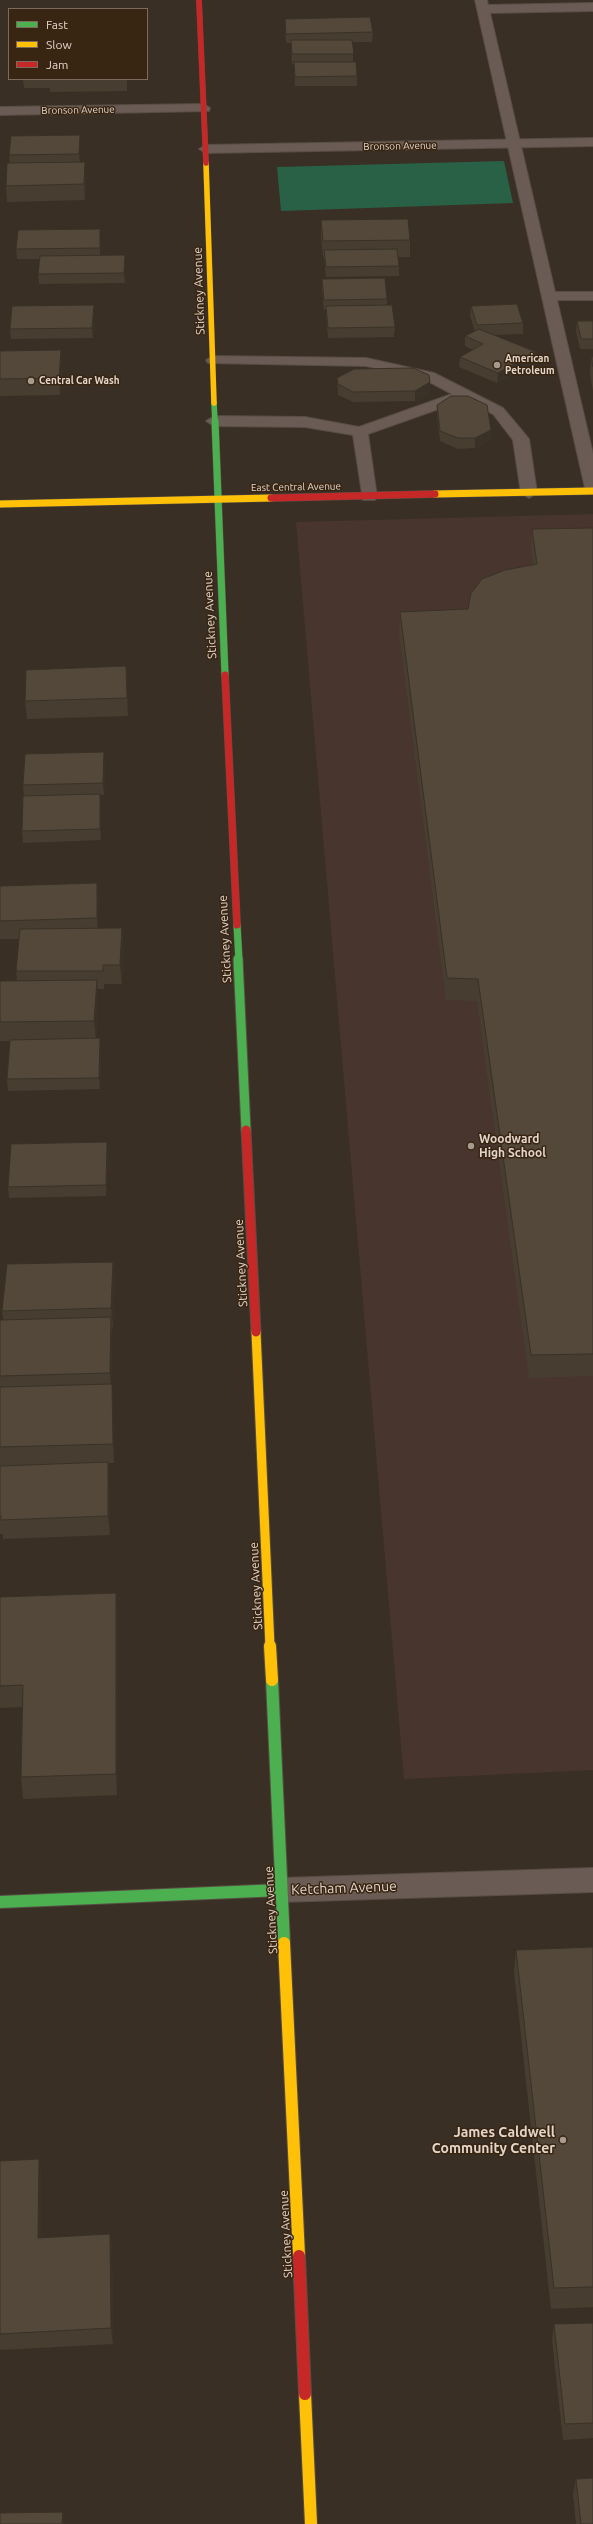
<!DOCTYPE html>
<style>
body{margin:0}
#map{position:relative;width:593px;height:2524px;overflow:hidden;background:#3a2f24;font-family:Ubuntu,sans-serif}
canvas{display:block}
.legend{position:absolute;left:8px;top:8px;width:140px;height:72px;box-sizing:border-box;background:#382512;border:1px solid #7c6b5c;margin:0;padding:5px 7px;list-style:none;font-size:12px;color:#e2d5ca}
.legend li{display:flex;align-items:center;gap:8px;height:20px}
.legend b{width:20px;border:1px solid #7c6b5c}
</style>
<div id="map">
<canvas width="593" height="2524"></canvas>
<ul class="legend">
<li><b style="height:5px;background:#4caf50"></b>Fast</li>
<li><b style="height:5px;background:#ffc107"></b>Slow</li>
<li><b style="height:5px;background:#c62828"></b>Jam</li>
</ul>
</div>
<script>
const c = document.querySelector('canvas').getContext('2d');
c.lineJoin = 'round';
function fillPath(path, color) { c.fillStyle = color; c.fill(path, 'evenodd'); }
const poly = rows => new Path2D(rows.map(r => 'M' + r).join(''));
function stroke(path, color, width, dash) { c.strokeStyle = color; c.lineWidth = width; c.lineCap = dash ? 'butt' : 'round'; c.setLineDash(dash || []); c.stroke(path); }
function drawText(font, color, halo, rows, align = 'center') {
  c.font = font + ' Ubuntu,sans-serif'; c.lineWidth = 3; c.setLineDash([]); c.textBaseline = 'middle'; c.strokeStyle = halo; c.fillStyle = color; for (const [text, x, y, turn = 0] of rows) {
    c.save(); c.translate(x, y); c.rotate((+turn || 0) * Math.PI / 180); c.textAlign = isNaN(turn) ? turn : align; if (halo) c.strokeText(text, 0, 0); c.fillText(text, 0, 0); c.restore();
  }
}
const education = poly([
 [593,514,593,1770,404,1779,296,522]
]);
const green = poly([
 [504,161,513,203,281,211,277,167]
]);
const lane = poly([
 [475,0,487,0,488,5,593,3,593,11,490,13,555,292,593,292,593,300,557,300,593,454,593,493,585,488,475,0],
 [213,356,366,358,434,373,503,408,529,439,537,493,529,498,521,493,513,440,493,414,464,400,368,434,377,497,375,500,363,500,353,435,305,427,214,426,206,421,214,416,305,417,359,427,452,394,424,379,366,366,208,363,206,360,213,356]
]);
const street = poly([
 [204,104,210,108,209,111,0,115,0,107,204,104],
 [593,138,593,146,206,153,199,149,206,145,593,138],
 [593,1868,593,1892,281,1902,271,1898,268,1890,271,1882,281,1878,593,1868]
]);
const fastFar3 = poly([
 [214,403,215,422]
]);
const fastFar2 = poly([
 [215,421,225,675],
 [237,925,239,960]
]);
const fastFar1 = poly([
 [238,959,246,1130]
]);
const fast = poly([
 [272,1680,284,1943],
 [0,1902,281,1890]
]);
const slowFar3 = poly([
 [206,163,214,403]
]);
const slowFar2 = poly([
 [435,494,593,491],
 [0,504,271,498]
]);
const slowFar1 = poly([
 [256,1332,270,1647]
]);
const slow = poly([
 [270,1646,272,1680],
 [284,1943,299,2256],
 [305,2394,311,2524]
]);
const jamFar3 = poly([
 [199,0,206,163]
]);
const jamFar2 = poly([
 [271,498,435,494],
 [225,675,237,925]
]);
const jamFar1 = poly([
 [246,1130,256,1332]
]);
const jam = poly([
 [299,2256,305,2394]
]);
const wall = poly([
 [285,19,373,32,372,42,353,42,353,62,357,76,357,86,295,86,294,64,292,64,291,43,286,43,285,28],
 [23,79,127,79,127,91,50,92,50,88,24,88],
 [80,145,80,162,86,178,85,200,7,202,6,186,10,163,9,155],
 [321,220,410,240,410,257,398,257,399,266,399,276,326,277,324,257,323,257,321,236],
 [101,239,100,255,125,265,125,283,39,284,38,274,40,259,17,259,16,249],
 [322,279,387,299,387,305,395,327,394,337,328,338,326,316,326,310,324,310,322,289],
 [94,305,94,315,93,338,11,339,10,329],
 [471,306,523,323,523,334,493,335,536,352,535,363,497,383,459,367,460,357,473,350,465,346,465,336,475,331,470,316],
 [577,321,593,321,593,349,580,349,576,331],
 [0,351,62,367,60,395,0,396],
 [591,357,593,357,593,391,590,374],
 [337,378,430,393,415,401,353,402,338,395],
 [437,405,491,430,490,440,475,448,458,449,440,441,437,415],
 [593,528,593,1376,529,1378,477,1001,446,1000,399,633,400,612,468,609,533,565,531,550,532,529],
 [126,666,128,716,27,719,25,701],
 [105,763,104,795,100,795,101,840,23,843,22,831,24,796,23,785],
 [97,883,99,902,98,928,122,928,123,946,122,984,104,984,104,989,97,989,98,999,96,1039,100,1038,101,1050,100,1089,8,1091,7,1079,10,1041,0,1041,0,981,17,981,16,971,19,939,0,939,0,886],
 [107,1142,108,1154,106,1196,9,1198,8,1187],
 [113,1262,115,1280,113,1327,112,1327,112,1336,111,1384,114,1403,114,1463,108,1463,109,1480,110,1535,3,1539,3,1534,0,1534,0,1320,3,1320,2,1311],
 [116,1593,118,1615,117,1795,23,1799,21,1777,22,1707,0,1708,0,1597],
 [593,1947,593,2307,551,2309,514,1972,516,1950],
 [39,2159,41,2176,41,2238,110,2234,112,2250,113,2344,0,2350,0,2161],
 [593,2323,593,2438,563,2440,552,2340,554,2324],
 [576,2479,593,2524,576,2524,573,2494]
]);
const shadedWall = poly([
 [80,135,80,164,79,154],
 [85,162,86,178,85,200,84,184],
 [100,229,101,239,100,258],
 [125,255,125,283,124,273],
 [94,305,94,315,93,338,92,328],
 [61,350,62,367,60,395,59,378],
 [536,352,535,363,497,383,498,373],
 [430,382,430,393,415,401,415,391],
 [491,430,490,440,475,448,475,438],
 [104,752,105,763,104,795,103,783],
 [100,794,100,805,101,840,100,829],
 [97,883,99,902,98,937,97,918],
 [122,928,123,946,122,984,120,965],
 [97,980,98,999,96,1040,94,1021],
 [100,1038,101,1050,100,1089,99,1078],
 [107,1142,108,1154,106,1196,106,1185],
 [113,1262,115,1280,113,1327,111,1308],
 [111,1317,112,1336,111,1392,110,1373],
 [112,1384,114,1403,114,1463,113,1444],
 [108,1462,109,1480,110,1535,108,1516],
 [116,1593,118,1615,117,1795,116,1774],
 [39,2159,41,2176,41,2254,38,2238],
 [110,2234,112,2250,113,2344,111,2328],
 [63,2512,65,2524,62,2524]
]);
const building = poly([
 [370,17,373,32,286,34,285,19,370,17],
 [291,40,352,40,354,54,292,54,291,40],
 [294,62,356,62,357,76,295,77,294,62],
 [80,135,79,154,9,155,11,136,80,135],
 [85,162,84,184,6,186,7,163,85,162],
 [408,219,410,240,323,241,321,220,408,219],
 [100,229,100,248,16,249,18,230,100,229],
 [397,249,399,266,326,267,324,250,397,249],
 [125,255,124,273,38,274,40,256,125,255],
 [385,278,387,299,324,300,322,279,385,278],
 [517,304,523,323,477,325,471,306,517,304],
 [94,305,92,328,10,329,12,306,94,305],
 [392,305,395,327,328,328,326,306,392,305],
 [577,321,593,321,593,339,581,339,577,321],
 [479,329,536,352,498,373,460,357,483,344,465,336,479,329],
 [61,350,59,378,0,379,0,351,61,350],
 [591,357,593,357,593,367,591,357],
 [413,368,429,375,430,382,415,391,353,392,338,384,337,378,354,369,413,368],
 [451,396,468,396,487,405,491,430,475,438,458,438,440,431,437,405,451,396],
 [593,528,593,1354,531,1355,478,979,447,978,400,612,468,609,471,593,482,579,505,570,537,564,532,529,593,528],
 [126,666,127,698,25,701,26,670,126,666],
 [104,752,103,783,23,785,25,754,104,752],
 [100,794,100,829,22,831,23,796,100,794],
 [97,883,97,918,0,921,0,886,97,883],
 [122,928,120,965,103,965,103,971,16,971,20,929,122,928],
 [97,980,94,1021,0,1022,0,981,97,980],
 [100,1038,99,1078,7,1079,10,1040,100,1038],
 [107,1142,106,1185,8,1187,11,1144,107,1142],
 [113,1262,111,1308,2,1311,7,1264,113,1262],
 [111,1317,110,1373,0,1376,0,1320,111,1317],
 [112,1384,113,1444,0,1447,0,1387,112,1384],
 [108,1462,108,1516,1,1520,1,1516,0,1516,0,1466,108,1462],
 [116,1593,116,1774,21,1777,23,1685,0,1686,0,1597,116,1593],
 [593,1947,593,2287,554,2288,516,1950,593,1947],
 [39,2159,38,2238,110,2234,111,2328,0,2334,0,2161,39,2159],
 [593,2323,593,2423,565,2424,554,2324,593,2323],
 [593,2478,593,2524,581,2524,576,2479,593,2478],
 [63,2512,62,2524,0,2524,0,2513,63,2512]
]);
const markers = [
 [497,365,4,"#a79b90"],
 [31,381,4,"#a79b90"],
 [471,1146,4,"#a79b90"],
 [563,2140,4,"#a79b90"]
];
const farStreetnames = [
 ["Bronson Avenue",78,110,-1],
 ["Bronson Avenue",400,146,-1],
 ["East Central Avenue",296,487,-1]
];
const farPoinames = [
 ["American",505,359],
 ["Petroleum",505,371],
 ["Central Car Wash",39,381]
];
const streetNames = [
 ["Stickney Avenue",199,291,-92],
 ["Stickney Avenue",210,615,-93],
 ["Stickney Avenue",225,939,-93],
 ["Stickney Avenue",241,1263,-93],
 ["Stickney Avenue",256,1586,-93],
 ["Stickney Avenue",271,1910,-93],
 ["Stickney Avenue",286,2234,-93]
];
const poiNames = [
 ["Woodward",479,1139],
 ["High School",479,1153]
];
const nearStreetnames = [
 ["Ketcham Avenue",344,1888,-2]
];
const nearPoinames = [
 ["James Caldwell",555,2132],
 ["Community Center",555,2148]
];
fillPath(education, '#47352e');
fillPath(green, '#296147');
stroke(lane, '#574d44', 2);
stroke(street, '#574d44', 2);
stroke(fastFar3, '#574d44', 6);
stroke(fastFar2, '#574d44', 8);
stroke(fastFar1, '#574d44', 11);
stroke(fast, '#574d44', 14);
stroke(slowFar3, '#574d44', 6);
stroke(slowFar2, '#574d44', 8);
stroke(slowFar1, '#574d44', 11);
stroke(slow, '#574d44', 14);
stroke(jamFar3, '#574d44', 6);
stroke(jamFar2, '#574d44', 8);
stroke(jamFar1, '#574d44', 11);
stroke(jam, '#574d44', 14);
fillPath(lane, '#6a5b54');
fillPath(street, '#6a5b54');
stroke(fastFar3, '#4caf50', 5.5);
stroke(fastFar2, '#4caf50', 7);
stroke(fastFar1, '#4caf50', 9);
stroke(fast, '#4caf50', 12);
stroke(slowFar3, '#ffc107', 5.5);
stroke(slowFar2, '#ffc107', 7);
stroke(slowFar1, '#ffc107', 9);
stroke(slow, '#ffc107', 12);
stroke(jamFar3, '#c62828', 5.5);
stroke(jamFar2, '#c62828', 7);
stroke(jamFar1, '#c62828', 9);
stroke(jam, '#c62828', 12);
fillPath(wall, '#473e31');
fillPath(shadedWall, '#3a3228');
fillPath(building, '#534839');
stroke(building, '#3a3228', 1);
for (const [x, y, r, color] of markers) { const dot = new Path2D(); dot.arc(x, y, r, 0, 2 * Math.PI); c.fillStyle = color; c.fill(dot); stroke(dot, '#382512', 1.5); }
drawText('10px', '#e2d5ca', '#382512', farStreetnames);
drawText('bold 10px', '#e2d5ca', '#382512', farPoinames, 'left');
drawText('12px', '#e2d5ca', '#382512', streetNames);
drawText('bold 12px', '#e2d5ca', '#382512', poiNames, 'left');
drawText('14px', '#e2d5ca', '#382512', nearStreetnames);
drawText('bold 14px', '#e2d5ca', '#382512', nearPoinames, 'right');
</script>
